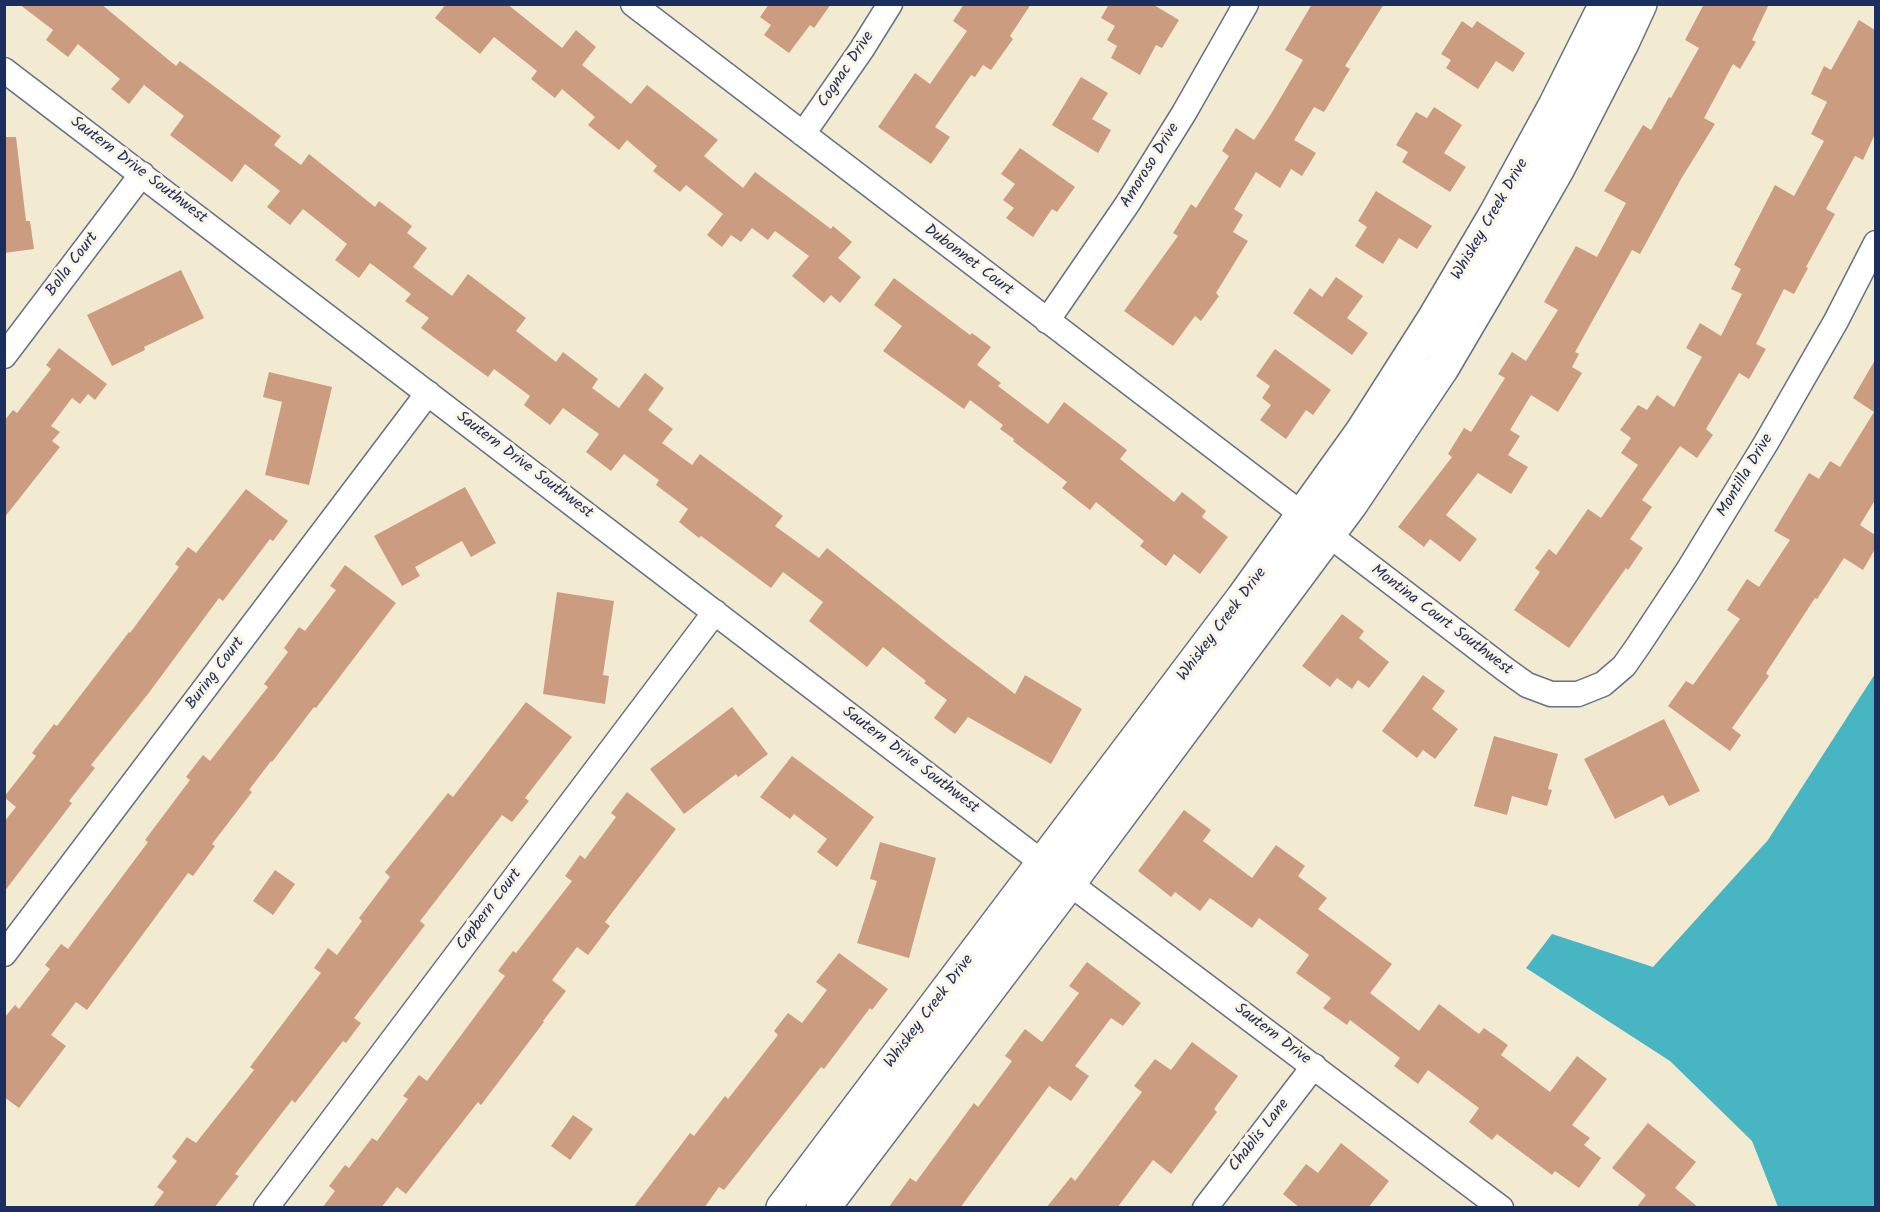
<!DOCTYPE html>
<style>
body{margin:0}
#map{position:relative;width:1880px;height:1212px;overflow:hidden;background:#f2ebd1;font-family:Kalam,sans-serif}
canvas{display:block}
.frame{position:absolute;inset:0;border:6px solid #1b2f5e;pointer-events:none}
</style>
<div id="map">
<canvas width="1880" height="1212"></canvas>
<div class="frame"></div>
</div>
<script>
const c = document.querySelector('canvas').getContext('2d');
c.lineJoin = 'round';
function fillPath(path, color) { c.fillStyle = color; c.fill(path, 'evenodd'); }
const poly = rows => new Path2D(rows.map(r => 'M' + r).join(''));
function stroke(path, color, width, dash) { c.strokeStyle = color; c.lineWidth = width; c.lineCap = dash ? 'butt' : 'round'; c.setLineDash(dash || []); c.stroke(path); }
function drawText(font, color, halo, rows, align = 'center') {
  c.font = font + ' Kalam,sans-serif'; c.lineWidth = 6; c.setLineDash([]); c.textBaseline = 'middle'; c.strokeStyle = halo; c.fillStyle = color; for (const [text, x, y, turn = 0] of rows) {
    c.save(); c.translate(x, y); c.rotate((+turn || 0) * Math.PI / 180); c.textAlign = isNaN(turn) ? turn : align; if (halo) c.strokeText(text, 0, 0); c.fillText(text, 0, 0); c.restore();
  }
}
const water = poly([
 [1875,674,1875,1207,1778,1207,1752,1141,1670,1061,1526,968,1552,934,1653,967,1768,840]
]);
const building = poly([
 [19,4,101,4,176,66,180,61,281,136,274,145,301,165,309,154,375,207,379,201,412,226,407,233,427,248,413,267,452,296,468,274,526,318,516,331,556,362,563,352,598,379,592,388,619,408,645,373,664,388,648,410,673,429,662,443,692,465,700,454,783,516,775,526,819,558,827,548,952,647,1015,694,1025,675,1082,709,1051,764,968,717,955,734,934,718,947,700,924,683,926,681,883,647,867,667,809,621,823,602,783,572,771,588,701,536,699,538,679,522,688,509,656,485,659,480,624,454,611,471,586,452,599,434,563,408,550,425,524,405,530,396,494,369,488,377,421,328,429,318,405,301,411,294,370,263,359,278,335,260,347,244,303,209,290,225,267,207,280,191,245,164,232,182,170,135,184,116,144,85,129,104,111,89,120,79,78,44,68,57,46,40,53,30],
 [446,4,507,4,562,48,576,30,596,47,582,65,631,104,647,85,718,140,704,156,743,188,755,172,831,229,833,226,852,242,838,258,861,277,840,303,831,295,824,303,792,276,809,256,775,231,768,240,752,228,741,242,731,235,722,247,707,235,723,214,686,185,680,192,653,171,657,166,627,140,619,150,588,125,595,117,562,89,555,98,531,79,537,71,494,37,480,54,435,18],
 [769,4,831,4,814,28,810,25,789,53,764,35,771,25,760,17],
 [964,4,1031,4,1010,36,1013,39,991,70,983,65,975,77,971,75,935,127,950,137,931,164,878,127,915,73,930,84,967,31,953,21],
 [1109,4,1152,4,1179,20,1162,48,1156,45,1140,75,1111,58,1117,46,1107,40,1115,26,1101,18],
 [1312,4,1384,4,1345,66,1350,69,1324,112,1314,107,1294,140,1316,153,1302,176,1291,169,1280,188,1256,172,1234,209,1243,215,1233,232,1248,241,1216,293,1219,296,1201,321,1195,316,1173,346,1124,311,1178,236,1173,233,1191,204,1196,208,1229,156,1222,151,1236,128,1254,140,1271,114,1303,60,1285,50],
 [1704,4,1769,4,1752,40,1756,42,1740,69,1733,64,1704,118,1715,124,1681,179,1640,254,1632,250,1575,352,1579,354,1572,367,1582,373,1558,412,1531,395,1510,430,1520,436,1508,455,1528,467,1511,494,1478,473,1446,515,1477,539,1460,562,1430,539,1424,547,1398,527,1452,457,1448,454,1464,428,1471,432,1505,378,1498,374,1512,352,1526,361,1558,310,1544,302,1576,246,1597,257,1626,203,1604,191,1643,125,1651,130,1669,97,1671,98,1699,48,1685,40],
 [1859,20,1875,30,1875,134,1863,160,1855,156,1826,209,1835,214,1806,267,1808,268,1794,294,1784,289,1756,344,1766,349,1749,379,1739,373,1706,429,1713,435,1697,458,1680,446,1642,500,1652,507,1630,539,1643,548,1628,570,1626,568,1569,648,1514,610,1540,572,1535,568,1549,549,1556,555,1588,509,1601,518,1638,465,1621,453,1631,438,1620,430,1638,405,1647,410,1657,395,1674,407,1702,357,1686,348,1700,323,1721,336,1742,294,1731,289,1741,269,1734,265,1775,185,1794,196,1824,141,1811,134,1827,102,1811,94,1824,66,1831,70],
 [1462,21,1472,28,1477,21,1525,53,1513,72,1496,61,1478,89,1446,68,1451,60,1441,54],
 [1081,77,1108,93,1092,119,1111,130,1098,153,1052,125],
 [1434,107,1462,125,1444,153,1466,167,1450,192,1402,162,1408,152,1396,145,1416,112,1427,118],
 [4,137,16,137,26,221,30,221,34,249,4,253],
 [1020,148,1075,187,1057,212,1052,209,1033,237,1006,218,1014,208,1003,200,1015,184,1001,174],
 [1376,191,1432,226,1417,249,1399,238,1383,264,1355,246,1367,227,1358,221],
 [181,270,204,318,144,347,145,350,112,366,87,315],
 [1336,277,1363,296,1347,318,1368,333,1352,355,1293,313,1310,288,1322,297],
 [894,278,970,335,972,333,991,347,977,365,1001,383,998,386,1048,424,1064,402,1127,450,1120,459,1174,502,1182,492,1206,511,1202,517,1228,537,1200,574,1174,554,1166,566,1140,546,1144,541,1096,502,1090,510,1062,488,1067,482,1013,441,1014,439,1000,429,1003,425,970,400,964,409,883,351,902,326,874,305],
 [59,348,107,384,95,400,88,394,80,404,72,398,51,426,60,432,52,441,60,447,4,518,4,421,13,410,17,413,51,369,46,365],
 [1275,349,1331,390,1313,415,1306,410,1286,439,1260,420,1271,405,1262,398,1270,386,1256,376],
 [1875,360,1875,500,1860,525,1875,535,1875,549,1863,570,1844,558,1817,599,1815,598,1766,673,1769,676,1732,728,1741,735,1730,751,1668,706,1686,681,1693,685,1740,619,1727,610,1747,579,1759,587,1790,540,1774,531,1809,473,1819,479,1830,461,1840,467,1874,412,1853,398],
 [269,372,332,387,309,485,265,475,282,402,263,397],
 [465,487,496,543,471,557,462,541,415,567,420,576,402,586,374,536],
 [246,489,288,521,273,541,270,539,223,601,219,598,148,694,91,765,95,768,69,801,72,803,4,892,4,822,16,807,4,797,36,756,32,753,54,724,57,726,129,632,130,633,179,567,175,564,188,547,196,553],
 [345,565,396,603,316,708,314,707,272,762,271,761,249,790,252,792,212,844,215,846,193,876,188,873,87,1010,76,1002,51,1035,66,1046,19,1108,4,1097,4,1018,15,1005,19,1009,50,969,45,965,61,944,68,949,148,842,145,840,190,780,186,777,203,755,210,761,268,687,264,684,288,652,284,648,299,627,305,631,336,590,330,586],
 [557,592,614,601,603,675,609,676,605,704,543,694],
 [1342,614,1364,631,1359,638,1389,662,1369,688,1358,680,1352,689,1337,678,1330,687,1302,666],
 [1423,675,1445,691,1432,709,1458,729,1435,759,1423,750,1417,758,1382,731],
 [526,702,572,737,525,798,529,801,512,822,502,815,420,921,425,925,354,1018,361,1023,346,1043,343,1041,295,1103,292,1100,235,1174,239,1176,214,1208,152,1208,164,1192,157,1187,177,1161,172,1157,187,1137,196,1143,254,1070,250,1067,321,973,314,968,328,948,337,955,362,921,359,918,390,877,385,872,448,793,453,797],
 [732,707,768,754,738,777,736,774,684,814,650,769],
 [1664,719,1700,791,1669,806,1663,795,1615,819,1584,759],
 [1494,736,1558,754,1548,789,1552,790,1547,806,1512,796,1507,815,1474,806],
 [792,756,874,817,837,867,817,852,827,839,794,814,790,819,760,797],
 [627,792,676,829,605,922,610,926,588,955,577,947,552,980,566,991,543,1021,544,1022,481,1105,478,1102,406,1194,397,1187,381,1208,322,1208,335,1191,329,1186,345,1165,349,1168,372,1138,377,1141,408,1099,403,1096,419,1075,427,1081,505,976,498,971,513,951,516,953,572,881,565,876,580,855,585,859,616,817,611,813],
 [1184,810,1211,830,1203,841,1252,878,1276,845,1305,866,1298,876,1327,898,1318,909,1392,964,1370,993,1419,1031,1439,1004,1479,1034,1484,1028,1508,1045,1501,1055,1550,1092,1577,1056,1607,1079,1572,1125,1590,1138,1584,1145,1601,1158,1579,1188,1555,1171,1552,1175,1497,1134,1492,1140,1469,1122,1479,1108,1428,1070,1418,1084,1394,1066,1400,1058,1350,1020,1347,1025,1323,1008,1331,998,1296,973,1309,955,1259,918,1252,928,1210,898,1200,911,1175,892,1171,897,1138,871],
 [880,842,936,858,909,958,857,943,877,881,870,879],
 [275,870,295,884,273,915,253,901],
 [839,953,888,989,872,1010,870,1008,824,1069,821,1067,724,1190,719,1187,704,1208,633,1208,690,1133,694,1136,725,1096,728,1099,778,1035,774,1031,788,1013,802,1023,827,990,816,982],
 [1087,962,1141,1003,1123,1026,1111,1018,1075,1066,1089,1076,1071,1101,1049,1086,960,1208,888,1208,910,1178,916,1182,974,1103,978,1107,1012,1061,1005,1056,1025,1029,1042,1042,1079,993,1069,986],
 [1192,1042,1238,1076,1214,1109,1217,1112,1171,1174,1153,1160,1117,1208,1046,1208,1071,1177,1075,1181,1142,1092,1134,1086,1155,1059,1171,1070],
 [573,1115,593,1129,570,1160,551,1146],
 [1648,1123,1696,1162,1675,1188,1699,1208,1636,1208,1646,1195,1612,1168],
 [1341,1143,1389,1181,1368,1208,1300,1208,1283,1194,1306,1164,1318,1173]
]);
const street = poly([
 [633,4,1506,670,1527,685,1551,694,1578,694,1603,684,1624,666,1638,646,1687,572,1766,443,1836,321,1876,243],
 [4,70,1069,883,1501,1208],
 [803,134,862,49,890,4],
 [1047,321,1128,203,1184,113,1246,4],
 [4,356,142,174],
 [4,954,428,393],
 [266,1208,715,612],
 [1205,1208,1314,1066]
]);
const secondary = poly([
 [783,1208,1243,598,1362,432,1434,319,1497,212,1555,106,1606,4],
 [823,1208,1069,883,1350,505,1442,368,1502,266,1558,168,1622,43,1640,4]
]);
const streetNames = [
 ["Cognac Drive",847,70,-56],
 ["Amoroso Drive",1151,166,-58],
 ["Sautern Drive Southwest",138,171,37],
 ["Whiskey Creek Drive",1491,220,-60],
 ["Dubonnet Court",968,261,37],
 ["Bolla Court",73,265,-53],
 ["Sautern Drive Southwest",524,466,37],
 ["Montilla Drive",1746,476,-59],
 ["Montina Court Southwest",1441,621,37],
 ["Whiskey Creek Drive",1223,625,-53],
 ["Buring Court",216,674,-53],
 ["Sautern Drive Southwest",910,761,37],
 ["Capbern Court",490,910,-53],
 ["Whiskey Creek Drive",930,1012,-53],
 ["Sautern Drive",1272,1035,37],
 ["Chablis Lane",1260,1136,-52]
];
fillPath(water, '#48b5c3');
fillPath(building, '#cc9c80');
stroke(street, '#667186', 27);
stroke(secondary, '#667186', 36);
stroke(street, '#fff', 24);
stroke(secondary, '#fff', 33);
drawText('16px', '#1b2f5e', '#fcf5e5', streetNames);
</script>
